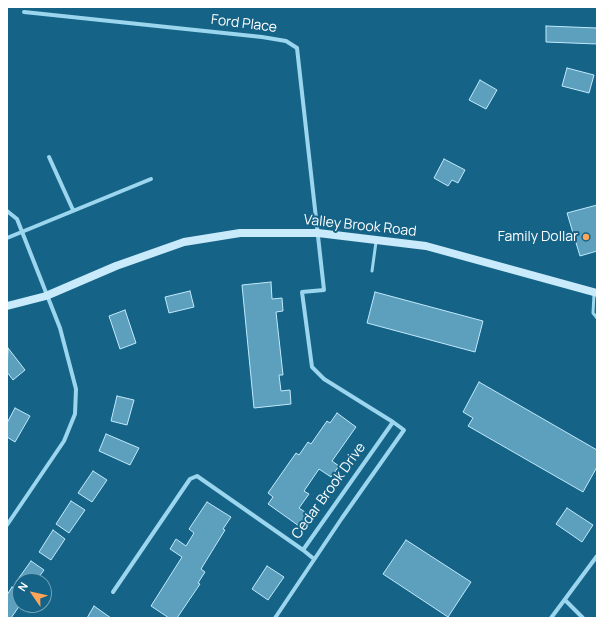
<!DOCTYPE html>
<style>
body{margin:0}
#map{position:relative;width:604px;height:625px;overflow:hidden;background:#156387;font-family:Manrope,sans-serif}
canvas{display:block}
.frame{position:absolute;inset:0;border:8px solid #fff;pointer-events:none}
.north{position:absolute;left:12px;top:573px;width:40px;height:40px;box-sizing:border-box;background:#156387;border:1px solid #73a1b7;border-radius:50%;rotate:304deg;font-size:11px;font-weight:700;line-height:16px;text-align:center;color:#fff}
.north::after{content:'';display:block;margin:auto;width:14px;height:18px;background:#ffa558;clip-path:polygon(50% 0,100% 100%,50% 72%,0 100%)}
</style>
<div id="map">
<canvas width="604" height="625"></canvas>
<div class="frame"></div>
<div class="north">N</div>
</div>
<script>
const c = document.querySelector('canvas').getContext('2d');
c.lineJoin = 'round';
function fillPath(path, color) { c.fillStyle = color; c.fill(path, 'evenodd'); }
const poly = rows => new Path2D(rows.map(r => 'M' + r).join(''));
function stroke(path, color, width, dash) { c.strokeStyle = color; c.lineWidth = width; c.lineCap = dash ? 'butt' : 'round'; c.setLineDash(dash || []); c.stroke(path); }
function drawText(font, color, halo, rows, align = 'center') {
  c.font = font + ' Manrope,sans-serif'; c.lineWidth = 4; c.setLineDash([]); c.textBaseline = 'middle'; c.strokeStyle = halo; c.fillStyle = color; for (const [text, x, y, turn = 0] of rows) {
    c.save(); c.translate(x, y); c.rotate((+turn || 0) * Math.PI / 180); c.textAlign = isNaN(turn) ? turn : align; if (halo) c.strokeText(text, 0, 0); c.fillText(text, 0, 0); c.restore();
  }
}
const building = poly([
 [546,26,597,28,597,44,546,42,546,26],
 [567,68,594,75,589,93,562,86,567,68],
 [480,80,497,90,486,109,469,100,480,80],
 [444,159,465,170,458,183,452,180,448,186,434,178,444,159],
 [597,205,597,251,580,256,567,213,597,205],
 [271,282,272,299,282,298,283,311,276,312,283,375,279,375,281,391,290,390,291,404,254,408,242,285,271,282],
 [190,291,194,307,169,313,165,297,190,291],
 [375,292,483,321,475,352,367,323,375,292],
 [125,310,136,343,120,349,109,316,125,310],
 [8,348,25,370,13,380,7,372,8,348],
 [479,382,597,450,597,467,583,492,468,426,473,418,463,412,479,382],
 [117,396,134,400,127,425,111,421,117,396],
 [15,408,30,416,15,442,7,437,7,423,15,408],
 [337,413,356,427,332,461,339,466,331,477,319,469,304,491,309,494,299,508,308,514,299,526,268,504,273,497,268,493,296,453,299,455,308,442,311,444,327,421,330,423,337,413],
 [106,434,139,448,130,465,99,451,106,434],
 [93,471,107,480,92,502,78,493,93,471],
 [71,501,85,510,69,533,56,524,71,501],
 [207,502,231,517,223,529,225,530,201,569,205,572,198,583,200,584,177,618,169,618,151,606,182,557,170,549,176,539,186,546,194,533,189,529,207,502],
 [567,508,593,525,582,542,556,524,567,508],
 [53,530,65,539,51,560,39,552,53,530],
 [406,540,471,582,448,617,383,574,406,540],
 [31,561,44,570,36,581,20,581,20,585,16,582,31,561],
 [267,566,284,577,268,600,252,589,267,566],
 [12,587,20,592,20,605,11,618,7,618,7,595,12,587],
 [94,606,111,618,87,618,94,606]
]);
const lane = poly([
 [372,271,376,242],
 [594,294,593,313,597,318]
]);
const street = poly([
 [24,12,262,37,286,41,297,48,324,290,302,292,312,367,324,379,393,422,303,550,197,476,190,479,113,592],
 [49,157,73,210],
 [7,211,17,219,60,328,76,389,75,414,64,441,7,525],
 [7,238,151,179],
 [303,550,314,559],
 [565,600,583,618],
 [275,618,342,518,404,430,393,422],
 [551,618,597,556]
]);
const secondary = poly([
 [7,306,46,296,116,266,184,242,240,233,318,233,426,246,597,293]
]);
const markers = [
 [586,237,4,"#ffa558"]
];
const streetNames = [
 ["Ford Place",244,24,7],
 ["Valley Brook Road",360,226,6],
 ["Cedar Brook Drive",329,491,-54]
];
const poiNames = [
 ["Family Dollar",578,237]
];
fillPath(building, '#5ca0bd');
stroke(building, '#c1e9fb', 1);
stroke(lane, '#9bd6ee', 3);
stroke(street, '#9bd6ee', 4);
stroke(secondary, '#c8eafa', 8);
for (const [x, y, r, color] of markers) { const dot = new Path2D(); dot.arc(x, y, r, 0, 2 * Math.PI); c.fillStyle = color; c.fill(dot); stroke(dot, '#156387', 1.5); }
drawText('14px', '#fff', '#156387', streetNames);
drawText('14px', '#fff', '#156387', poiNames, 'right');
</script>
